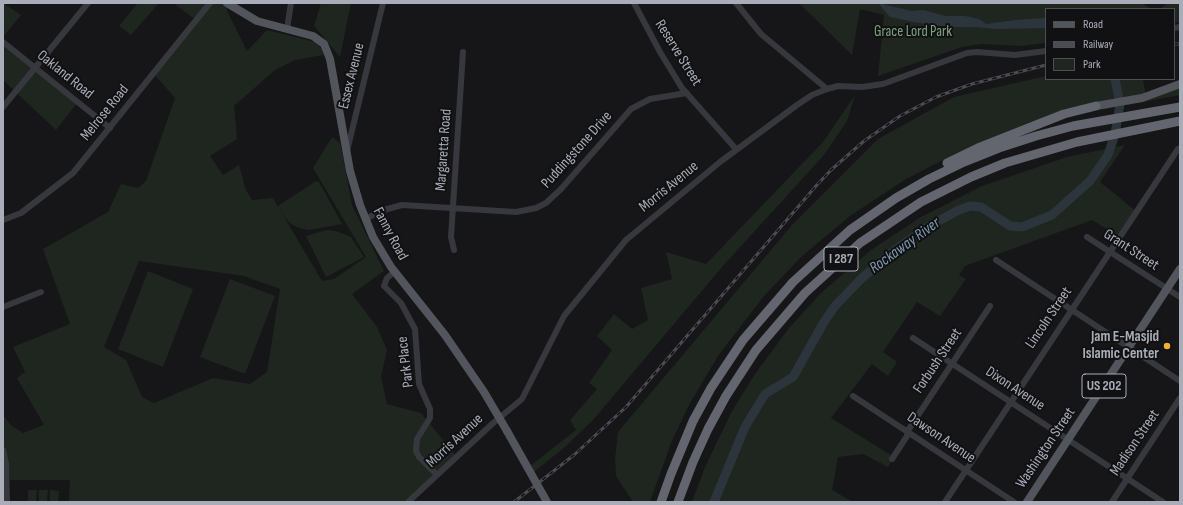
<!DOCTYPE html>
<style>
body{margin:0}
#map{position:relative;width:1183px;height:505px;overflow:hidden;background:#161618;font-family:"Sofia Sans Condensed",sans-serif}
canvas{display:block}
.frame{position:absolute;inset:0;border:4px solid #a8adb8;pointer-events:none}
.legend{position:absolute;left:1045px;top:8px;width:130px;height:72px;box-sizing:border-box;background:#111113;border:1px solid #4d4f55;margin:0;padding:5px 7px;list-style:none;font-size:12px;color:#a8adb8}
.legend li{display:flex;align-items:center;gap:8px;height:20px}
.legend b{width:20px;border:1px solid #4d4f55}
</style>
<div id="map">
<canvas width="1183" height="505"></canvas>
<div class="frame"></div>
<ul class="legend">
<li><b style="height:5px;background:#53555c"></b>Road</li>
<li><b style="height:5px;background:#4a4c52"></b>Railway</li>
<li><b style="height:11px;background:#1e261f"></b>Park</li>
</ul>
</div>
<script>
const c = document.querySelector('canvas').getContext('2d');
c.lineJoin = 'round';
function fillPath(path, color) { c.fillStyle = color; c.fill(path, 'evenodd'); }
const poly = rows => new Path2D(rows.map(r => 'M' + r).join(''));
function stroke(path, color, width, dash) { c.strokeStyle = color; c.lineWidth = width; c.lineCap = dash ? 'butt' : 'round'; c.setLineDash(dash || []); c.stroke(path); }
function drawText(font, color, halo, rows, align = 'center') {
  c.font = font + ' "Sofia Sans Condensed",sans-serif'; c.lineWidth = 4; c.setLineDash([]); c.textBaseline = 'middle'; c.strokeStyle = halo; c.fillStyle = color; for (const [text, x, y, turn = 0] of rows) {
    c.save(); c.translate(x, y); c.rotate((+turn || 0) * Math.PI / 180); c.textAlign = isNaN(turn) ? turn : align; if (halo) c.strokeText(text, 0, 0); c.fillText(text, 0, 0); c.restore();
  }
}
const green = poly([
 [3,3,21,15,3,37],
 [138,3,159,3,131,35,119,26],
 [173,3,225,3,228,13,247,51,267,30,315,42,322,49,323,55,295,60,275,70,234,106,237,139,210,156,223,175,239,165,246,190,252,200,273,198,322,281,334,279,366,257,313,168,332,137,340,143,352,205,384,271,352,294,377,327,387,350,381,377,387,404,421,413,457,457,403,502,69,502,70,480,10,480,3,441,3,415,12,426,23,433,44,425,17,378,25,372,13,347,70,324,43,249,108,212,121,184,138,188,146,181,175,98,154,74,196,20],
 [139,261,244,276,280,289,267,372,250,384,213,378,154,403,142,397,126,360,104,347],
 [321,3,351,3,340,57,314,26],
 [799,3,1142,3,1151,9,1046,9,1046,43,1021,46,981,44,962,47,878,76,884,15,860,9,852,55],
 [1167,3,1178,3,1180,5,1180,22,1174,23,1174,9,1161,9],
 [3,41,77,103,56,130,3,80],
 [1046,76,1046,79,1143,79,1146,97,1180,86,1180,95,1057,118,1017,130,957,153,906,179,850,216,802,256,764,296,718,356,689,405,671,443,650,502,633,502,616,476,615,459,618,432,792,225,878,139,954,97],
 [855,95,847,121,824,155,722,267,593,420,565,447,534,472,530,466,576,430,570,420,597,389,589,383,612,350,597,336,614,314,632,329,648,320,641,288,672,279,666,252,706,264,823,142],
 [1125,145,1100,182,1137,212,1120,237,1092,220,965,266,959,275,966,279,940,316,917,302,883,352,897,362,888,376,872,364,831,418,894,457,888,467,863,454,838,457,832,490,853,502,692,502,705,467,732,411,755,374,789,328,822,292,871,250,921,217,982,186,1067,157],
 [316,181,319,182,342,224,309,230,299,228,291,224,285,218,278,206],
 [326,230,336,231,351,237,364,257,326,277,306,236],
 [148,271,193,289,163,367,118,349],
 [230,279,275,296,245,374,200,357],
 [28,490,37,490,36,502,28,502],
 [39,490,48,490,47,502,39,502],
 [50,490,59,491,58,502,50,502]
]);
const water = poly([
 [878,3,912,11,924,10,945,16,965,16,979,19,986,24,1015,20,1046,18,1046,28,996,29,975,27,948,27,913,22,890,17]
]);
const river = poly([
 [714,502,745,427,765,394,793,377,824,322,835,306,861,279,895,250,929,226,959,210,970,206,981,207,1010,226,1022,227,1052,215,1090,181,1108,155,1115,134,1120,104,1115,79]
]);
const minor = poly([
 [634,3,660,52,682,88,736,149],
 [736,3,761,34,827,89],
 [1174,28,1180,27],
 [287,29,291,3],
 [3,42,110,128],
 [3,107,88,3],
 [347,151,383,3],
 [365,219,384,210,402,205,516,212,536,208,546,203,561,189,631,109,650,99,687,93],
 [3,220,21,213,73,173,210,3],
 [1087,237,1180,297],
 [454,250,451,237,463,52],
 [996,260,1180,381],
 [394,272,387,278,384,286,401,303,415,329,419,384,430,409,430,418,417,439,416,451,419,457,437,475],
 [3,307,41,292],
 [913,338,1163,502],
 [853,396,1014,502],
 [907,432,990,306],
 [3,450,6,464,7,502],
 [892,459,909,433],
 [408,502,492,424,522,399,564,316,626,240,720,162,797,105,812,95,827,89,838,86,862,87,883,84,967,53,977,52,1015,55,1046,51],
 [945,502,1178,149],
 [1112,502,1180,398]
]);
const major = poly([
 [227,3,257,21,313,36,324,44,330,59,350,171,360,205,373,237,391,267,445,335,484,392,507,431],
 [1096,106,1142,98,1180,84],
 [1027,502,1180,269]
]);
const highway = poly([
 [947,163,978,148,1064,114,1096,106],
 [661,502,671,474,693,421,711,388,743,340,793,282,850,230,896,198,929,179,964,162,999,148,1036,136,1073,126,1180,107],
 [678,502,693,462,708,429,726,396,756,350,805,293,860,243,921,202,971,177,1005,163,1077,142,1180,121]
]);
const rail = poly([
 [1174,44,1180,44],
 [514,502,574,455,626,407,816,186,831,170,864,141,900,116,936,97,972,84,1046,65]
]);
const majorBridge = poly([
 [507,431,547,502]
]);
const markers = [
 [1167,346,4,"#f2b134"]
];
const shields = [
 [841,259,34],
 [1104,386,44]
];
const shieldNames = [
 ["I 287",841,259],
 ["US 202",1104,386]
];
const parkNames = [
 ["Grace Lord Park",913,32]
];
const streetNames = [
 ["Reserve Street",678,53,58],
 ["Oakland Road",65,75,39],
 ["Essex Avenue",352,76,-76],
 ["Melrose Road",105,113,-51],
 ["Margaretta Road",444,150,-86],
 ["Puddingstone Drive",577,150,-48],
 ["Morris Avenue",669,187,-39],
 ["Fanny Road",390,234,62],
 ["Grant Street",1131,250,33],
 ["Lincoln Street",1049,318,-56],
 ["Forbush Street",938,361,-56],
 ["Park Place",406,362,-97],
 ["Dixon Avenue",1015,389,33],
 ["Dawson Avenue",941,438,34],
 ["Morris Avenue",455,441,-43],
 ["Madison Street",1135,443,-56],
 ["Washington Street",1046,448,-56]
];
const poiNames = [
 ["Jam E-Masjid",1159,337],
 ["Islamic Center",1159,354]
];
const waterNames = [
 ["Rockaway River",905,246,-36]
];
fillPath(green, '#1e261f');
fillPath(water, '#2c353c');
stroke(river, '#2c353c', 9);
stroke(minor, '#37383d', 6);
stroke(major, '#53555c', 8);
stroke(highway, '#63666e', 9);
stroke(rail, '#4a4c52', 3);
stroke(rail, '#111113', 1.5, [4.5]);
stroke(majorBridge, '#53555c', 8);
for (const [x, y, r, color] of markers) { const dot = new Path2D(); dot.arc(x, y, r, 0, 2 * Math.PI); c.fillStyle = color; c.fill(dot); stroke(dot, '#111113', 1.5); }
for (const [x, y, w] of shields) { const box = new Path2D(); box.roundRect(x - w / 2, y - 12, w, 24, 3); c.fillStyle = '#111113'; c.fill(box); stroke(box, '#a8adb8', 1); }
drawText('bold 14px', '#a8adb8', null, shieldNames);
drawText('15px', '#7fa381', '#111113', parkNames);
drawText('15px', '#a8adb8', '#111113', streetNames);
drawText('bold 15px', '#a8adb8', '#111113', poiNames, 'right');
drawText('italic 16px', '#7f9bb3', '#111113', waterNames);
</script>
